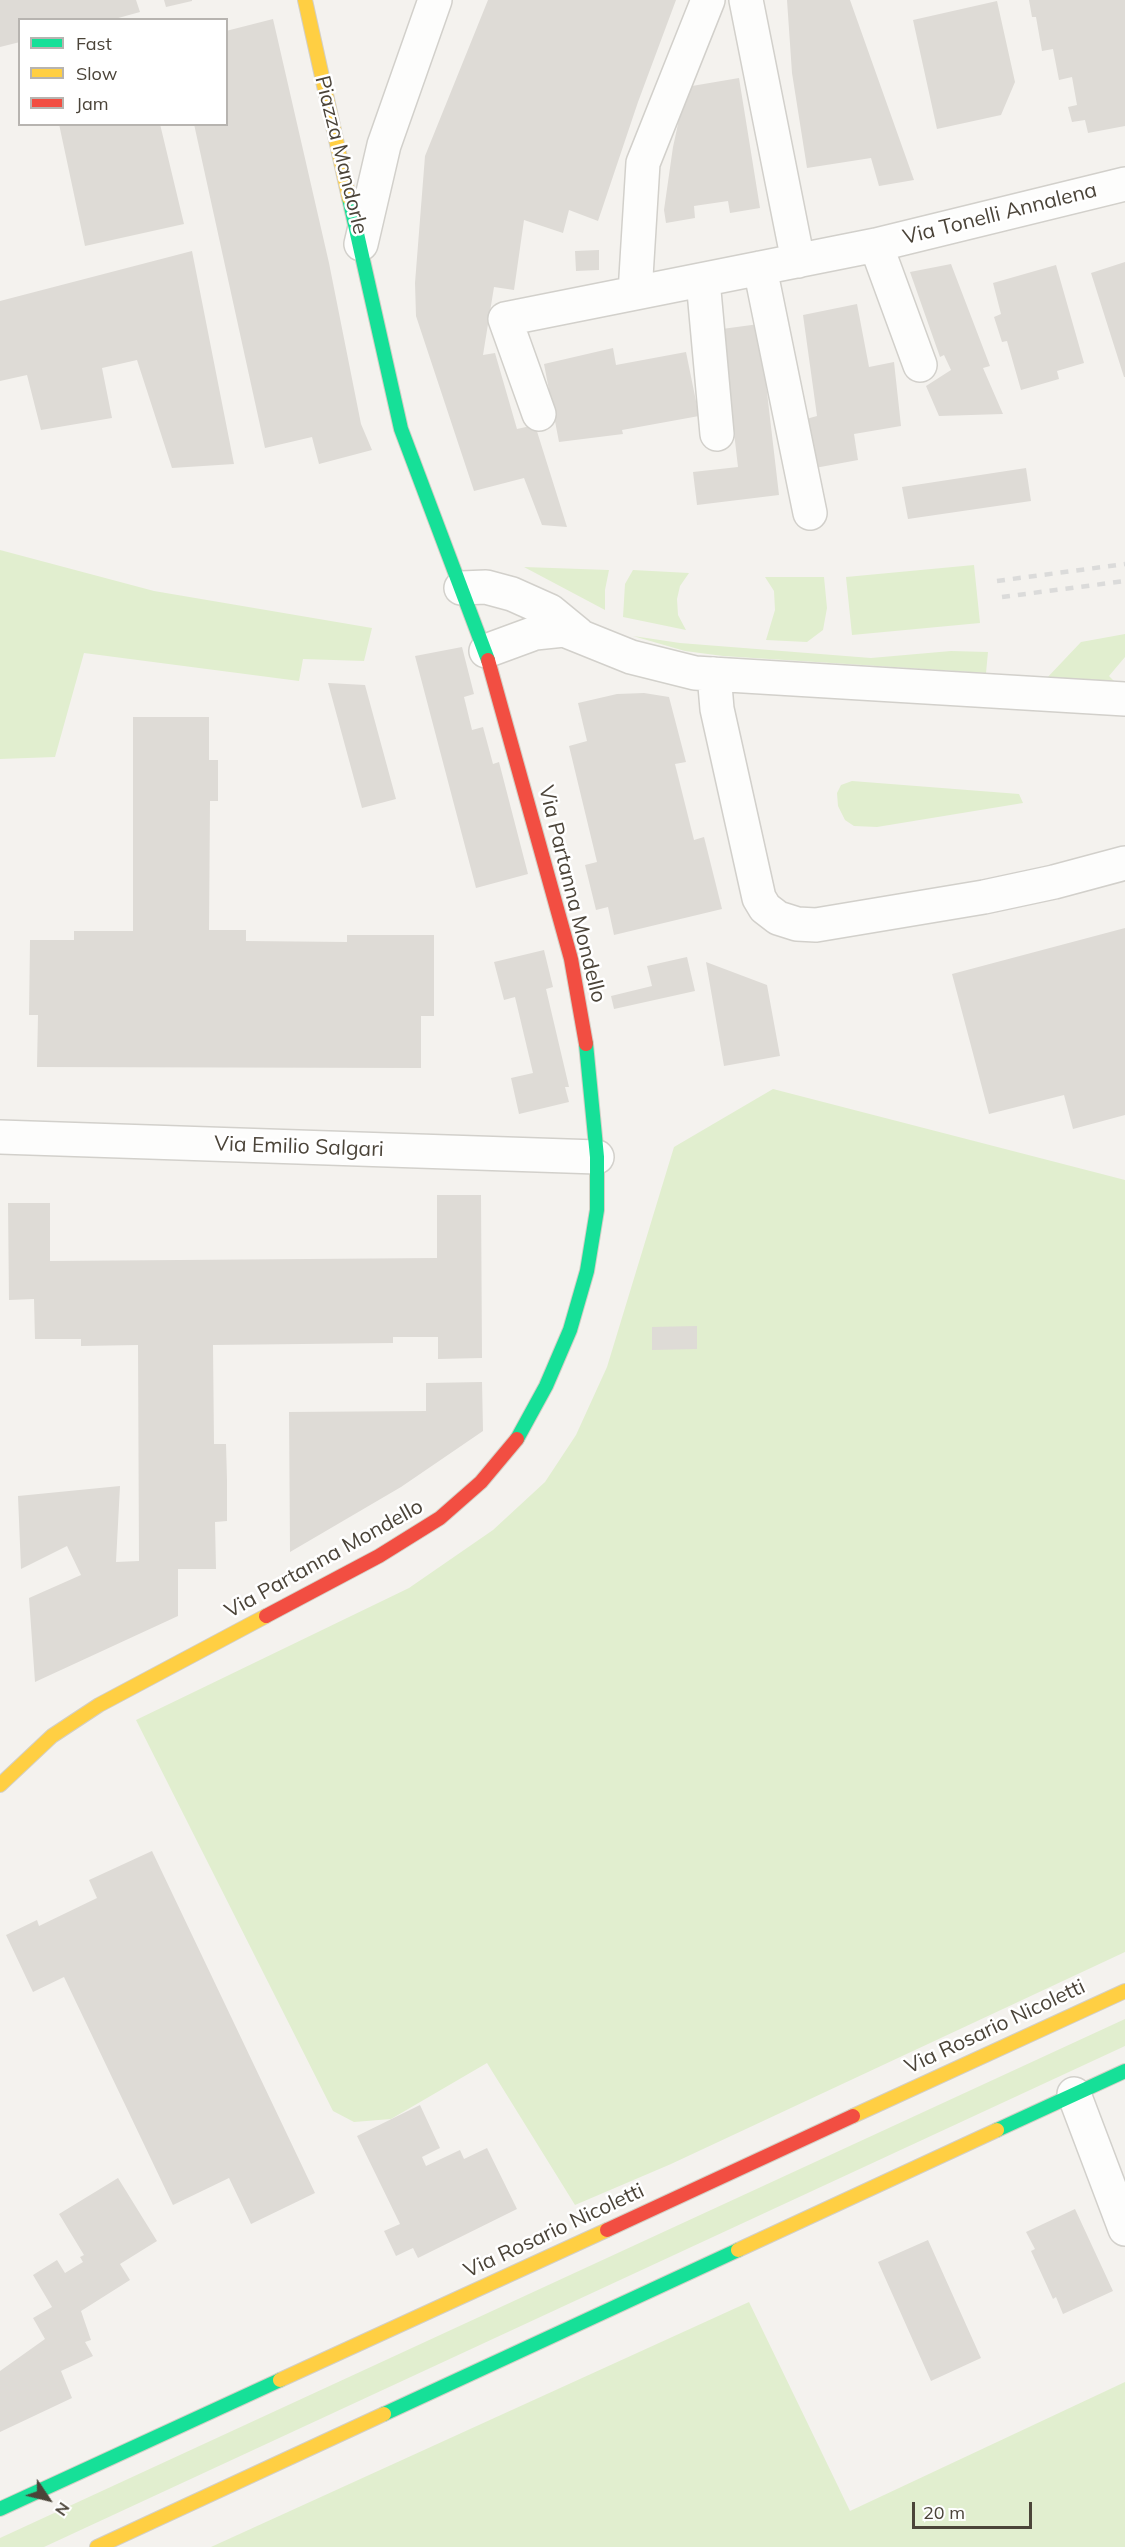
<!DOCTYPE html>
<style>
body{margin:0}
#map{position:relative;width:1125px;height:2547px;overflow:hidden;background:#f4f2ee;font-family:Mulish,sans-serif}
canvas{display:block}
.legend{position:absolute;left:18px;top:18px;width:210px;height:108px;box-sizing:border-box;background:#fff;border:2px solid #b7b4b0;margin:0;padding:8px 10px;list-style:none;font-size:18px;color:#4b4439}
.legend li{display:flex;align-items:center;gap:12px;height:30px}
.legend b{width:30px;border:2px solid #b7b4b0}
.north{position:absolute;left:18px;top:2469px;width:60px;height:60px;-webkit-text-stroke:4px #fff;paint-order:stroke;rotate:125deg;font-size:16px;font-weight:700;line-height:24px;text-align:center;color:#4b4439}
.north::after{content:'';display:block;margin:auto;width:21px;height:27px;background:#4b4439;clip-path:polygon(50% 0,100% 100%,50% 72%,0 100%)}
.scale{position:absolute;left:912px;top:2502px;width:120px;height:27px;box-sizing:border-box;border:3px solid #4b4439;border-top:0;padding-left:8px;font-size:18px;line-height:21px;white-space:nowrap;color:#4b4439;-webkit-text-stroke:4px #fff;paint-order:stroke}
</style>
<div id="map">
<canvas width="1125" height="2547"></canvas>
<ul class="legend">
<li><b style="height:8px;background:#16e098"></b>Fast</li>
<li><b style="height:8px;background:#ffcf43"></b>Slow</li>
<li><b style="height:8px;background:#f24e42"></b>Jam</li>
</ul>
<div class="north">N</div>
<div class="scale">20 m</div>
</div>
<script>
const c = document.querySelector('canvas').getContext('2d');
c.lineJoin = 'round';
function fillPath(path, color) { c.fillStyle = color; c.fill(path, 'evenodd'); }
const poly = rows => new Path2D(rows.map(r => 'M' + r).join(''));
function stroke(path, color, width, dash) { c.strokeStyle = color; c.lineWidth = width; c.lineCap = dash ? 'butt' : 'round'; c.setLineDash(dash || []); c.stroke(path); }
function drawText(font, color, halo, rows, align = 'center') {
  c.font = font + ' Mulish,sans-serif'; c.lineWidth = 5; c.setLineDash([]); c.textBaseline = 'middle'; c.strokeStyle = halo; c.fillStyle = color; for (const [text, x, y, turn = 0] of rows) {
    c.save(); c.translate(x, y); c.rotate((+turn || 0) * Math.PI / 180); c.textAlign = isNaN(turn) ? turn : align; if (halo) c.strokeText(text, 0, 0); c.fillText(text, 0, 0); c.restore();
  }
}
const green = poly([
 [0,550,154,591,372,628,364,661,303,659,299,681,84,653,55,757,0,759],
 [974,565,980,623,852,635,846,577],
 [524,567,609,570,605,590,605,610],
 [633,570,689,573,680,586,677,599,678,615,686,630,623,617,625,584],
 [765,577,824,577,827,608,823,630,807,642,766,640,775,610,774,591],
 [1125,634,1125,657,1109,676,1115,682,1045,680,1081,642],
 [633,636,680,643,871,658,951,651,988,652,986,673,723,656,685,651],
 [852,781,1019,794,1023,803,877,827,854,826,845,820,838,806,837,793,841,785],
 [773,1089,1125,1180,1125,1952,671,2164,575,2205,487,2063,391,2119,354,2122,333,2111,136,1720,409,1588,493,1530,545,1482,576,1435,607,1367,674,1147],
 [1125,2019,1125,2046,44,2547,0,2547,0,2538],
 [749,2302,850,2511,1125,2382,1125,2547,211,2547]
]);
const building = poly([
 [0,0,136,0,140,12,111,20,20,20,20,42,0,47],
 [164,0,192,0,192,1,166,7],
 [488,0,676,0,638,102,598,221,569,210,563,233,524,220,514,290,494,287,483,355,495,353,517,429,535,425,567,527,542,525,524,478,474,491,416,316,415,283,425,156],
 [787,0,850,0,914,180,879,186,871,158,807,168,792,73],
 [1029,0,1125,0,1125,126,1088,133,1085,120,1072,122,1068,107,1077,105,1072,77,1059,80,1053,49,1042,51,1036,17,1032,17],
 [997,1,1015,82,1001,115,937,129,913,20],
 [273,19,329,263,361,424,372,450,319,464,312,437,265,448,194,124,226,124,226,31],
 [739,78,760,208,730,213,728,201,694,206,695,218,666,223,664,210,673,147,686,87],
 [59,124,160,124,184,224,85,246],
 [599,250,599,270,576,271,575,251],
 [192,251,234,464,172,468,137,360,102,368,112,418,41,430,27,375,0,381,0,301],
 [1125,262,1125,377,1124,377,1091,273],
 [951,264,990,366,983,368,1003,414,939,416,926,386,951,370,944,355,940,357,910,272],
 [1056,265,1084,363,1057,371,1059,379,1021,390,1007,341,1002,342,994,317,1001,314,993,283],
 [857,304,869,367,894,362,901,426,854,434,858,460,815,468,806,419,817,416,803,315],
 [759,324,779,495,697,505,693,472,738,467,722,329],
 [613,348,616,365,686,352,699,416,622,430,623,434,559,442,544,364],
 [1026,468,1031,501,908,519,902,487],
 [462,647,474,694,464,697,472,730,483,727,493,764,499,762,528,874,476,888,415,656],
 [328,683,365,685,396,799,362,808],
 [644,693,669,697,686,762,675,764,694,840,704,837,722,909,614,935,608,907,596,910,585,865,597,862,569,746,587,741,578,703,617,694],
 [133,717,209,717,209,760,218,760,218,801,210,801,209,930,246,930,246,941,347,942,347,935,434,935,434,1016,421,1016,421,1068,37,1067,38,1015,29,1015,30,940,74,940,74,931,133,931],
 [1125,928,1125,1115,1073,1129,1064,1095,989,1114,952,974],
 [544,950,553,987,546,989,569,1087,565,1087,569,1102,519,1114,511,1078,533,1073,515,997,504,1000,494,962],
 [687,957,695,991,614,1009,611,996,652,986,647,966],
 [706,962,767,985,780,1056,724,1066],
 [437,1195,481,1195,482,1358,438,1359,438,1337,393,1337,393,1343,213,1345,214,1444,226,1444,227,1480,227,1521,215,1522,216,1569,178,1569,178,1616,35,1682,29,1598,81,1575,67,1546,21,1569,18,1496,120,1486,116,1562,139,1561,138,1345,81,1346,81,1339,35,1339,34,1299,9,1300,8,1203,50,1203,50,1261,437,1258],
 [697,1326,697,1349,652,1350,652,1327],
 [482,1382,483,1431,401,1487,290,1552,289,1412,426,1411,426,1383],
 [152,1851,315,2193,251,2224,229,2178,173,2205,64,1977,33,1992,6,1935,37,1920,39,1926,97,1898,89,1880],
 [420,2105,440,2148,422,2157,426,2166,460,2150,464,2159,487,2148,517,2209,418,2258,413,2248,396,2256,384,2231,400,2224,357,2136],
 [118,2178,157,2241,120,2264,130,2280,81,2311,91,2340,85,2342,93,2356,61,2371,72,2398,0,2432,0,2371,45,2339,33,2318,52,2307,33,2275,57,2260,65,2273,83,2262,80,2257,84,2255,59,2214],
 [1075,2209,1113,2291,1063,2314,1056,2297,1053,2299,1031,2251,1035,2249,1026,2232],
 [928,2240,981,2358,931,2381,878,2262]
]);
const street = poly([
 [746,0,798,261],
 [361,244,384,145,435,0],
 [876,245,1125,184],
 [760,268,810,513],
 [703,280,717,434],
 [635,293,643,163,708,0],
 [539,414,505,319,876,245,920,365],
 [461,588,486,587,512,594,550,611,578,634],
 [486,651,535,633,564,630,631,657,695,673,1125,699],
 [714,674,717,709,759,898,765,908,778,918,797,924,816,925,984,897,1054,882,1125,863],
 [0,1137,597,1157],
 [1074,2094,1125,2229]
]);
const fast = poly([
 [349,198,401,429,488,660],
 [517,1439,546,1386,570,1330,587,1271,597,1210,597,1157,586,1044],
 [997,2130,1125,2071],
 [384,2414,738,2250],
 [0,2509,280,2380]
]);
const slow = poly([
 [305,0,349,198],
 [0,1785,52,1736,99,1705,266,1616],
 [853,2116,1125,1991],
 [738,2250,997,2130],
 [280,2380,607,2230],
 [97,2547,384,2414]
]);
const jam = poly([
 [488,660,571,959,586,1044],
 [266,1616,379,1556,440,1518,481,1482,517,1439],
 [607,2230,853,2116]
]);
const rail = poly([
 [997,581,1125,564],
 [1002,597,1125,581]
]);
const streetNames = [
 ["Piazza Mandorle",341,155,76],
 ["Via Tonelli Annalena",1000,214,-14],
 ["Via Partanna Mondello",572,894,76],
 ["Via Emilio Salgari",299,1147,2],
 ["Via Partanna Mondello",324,1559,-29],
 ["Via Rosario Nicoletti",995,2027,-25],
 ["Via Rosario Nicoletti",554,2231,-25]
];
fillPath(green, '#e1eecf');
fillPath(building, '#dedbd6');
stroke(street, '#d2d0cb', 36);
stroke(fast, '#d3cfc5', 16);
stroke(slow, '#d3cfc5', 16);
stroke(jam, '#d3cfc5', 16);
stroke(street, '#fdfdfc', 33);
stroke(fast, '#16e098', 14);
stroke(slow, '#ffcf43', 14);
stroke(jam, '#f24e42', 14);
stroke(rail, '#dbdbda', 4.5, [8, 8]);
drawText('21px', '#4b4439', '#fff', streetNames);
</script>
